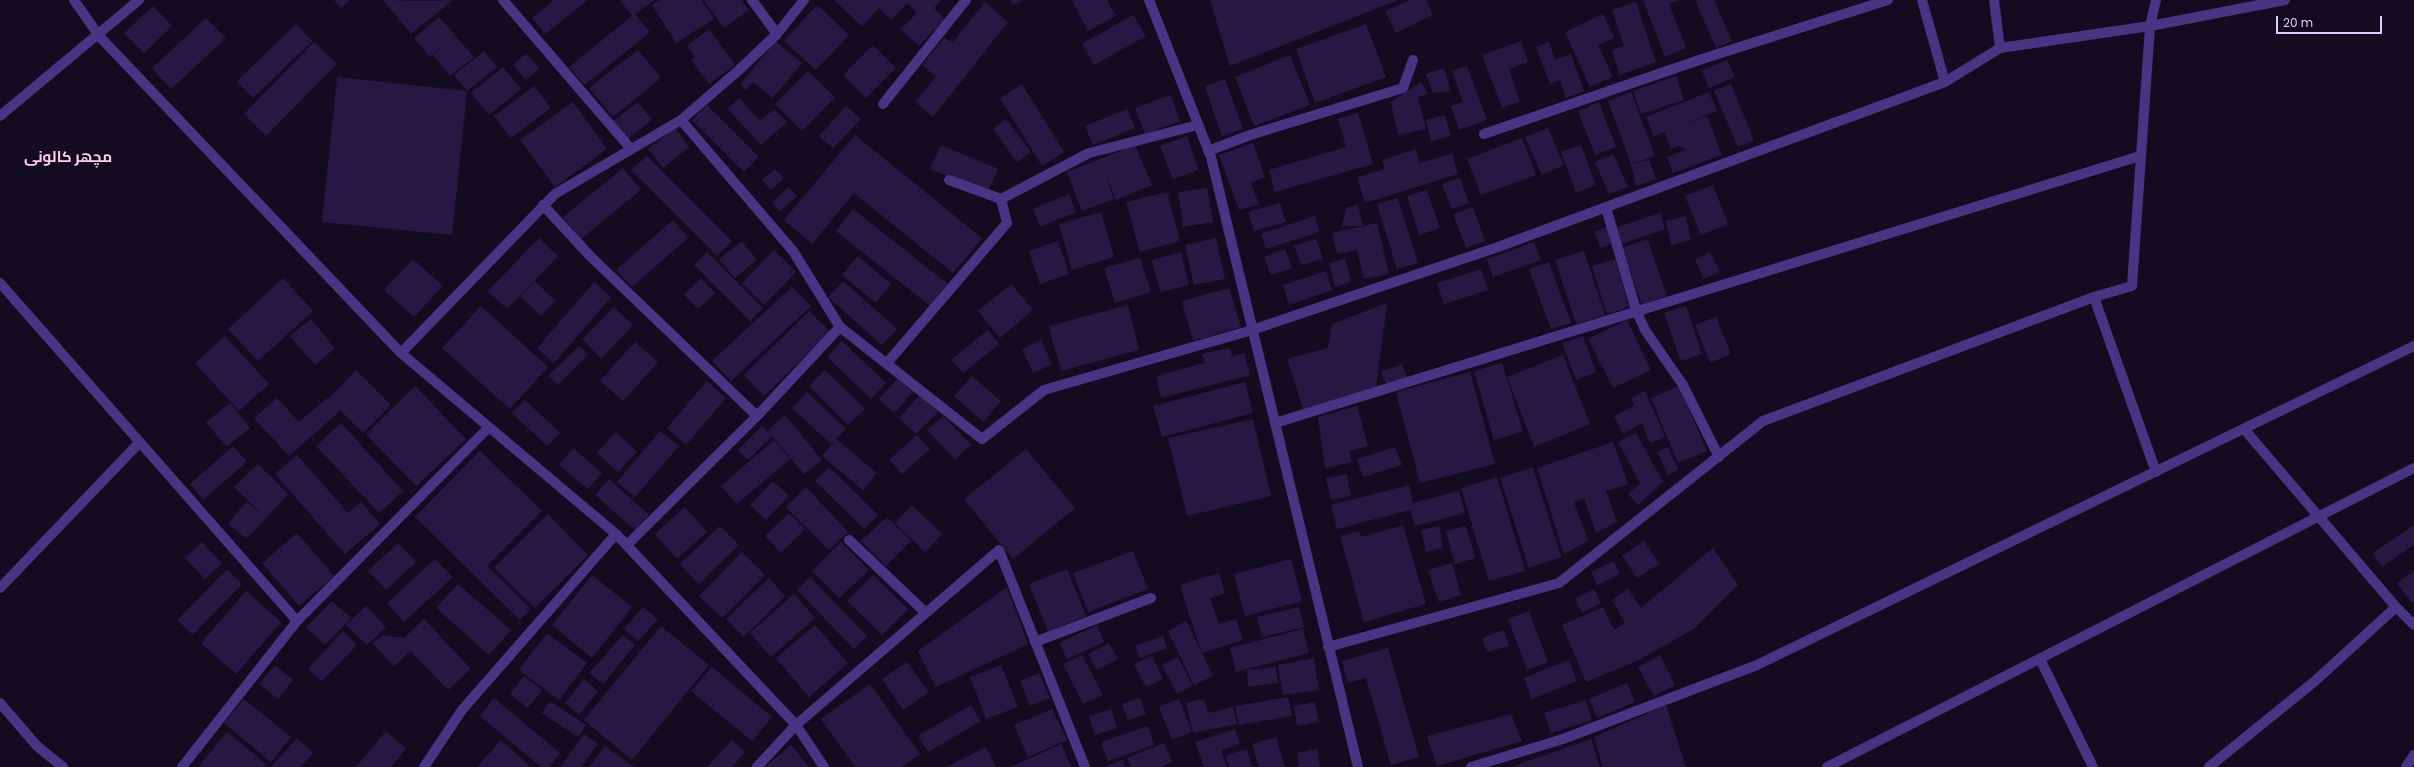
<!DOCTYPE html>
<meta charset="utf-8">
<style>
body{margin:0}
#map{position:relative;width:2414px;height:767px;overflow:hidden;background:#130c21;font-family:Poppins,sans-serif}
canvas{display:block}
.scale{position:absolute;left:2276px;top:16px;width:106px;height:18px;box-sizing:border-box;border:2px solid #dbcbff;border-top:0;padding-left:5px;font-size:12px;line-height:14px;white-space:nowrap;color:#dbcbff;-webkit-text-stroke:3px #130c21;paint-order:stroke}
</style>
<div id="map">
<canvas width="2414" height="767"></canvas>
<div class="scale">20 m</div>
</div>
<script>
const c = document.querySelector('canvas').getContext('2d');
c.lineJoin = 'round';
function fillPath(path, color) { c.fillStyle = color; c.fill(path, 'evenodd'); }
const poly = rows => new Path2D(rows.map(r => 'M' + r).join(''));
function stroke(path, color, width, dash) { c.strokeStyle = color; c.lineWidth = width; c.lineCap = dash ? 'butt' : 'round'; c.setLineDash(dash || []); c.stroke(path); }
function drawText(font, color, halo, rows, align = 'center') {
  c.font = font + ' Poppins,Cairo,sans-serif'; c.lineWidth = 4; c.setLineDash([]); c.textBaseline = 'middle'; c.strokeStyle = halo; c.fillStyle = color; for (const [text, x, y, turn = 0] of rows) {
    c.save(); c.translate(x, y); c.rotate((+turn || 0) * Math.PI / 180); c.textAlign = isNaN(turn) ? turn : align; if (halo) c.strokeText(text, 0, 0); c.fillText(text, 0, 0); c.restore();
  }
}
const building = poly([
 [334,0,350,0,341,8],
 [383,0,424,1,453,0,411,34],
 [554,0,588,0,545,34,532,18],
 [620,0,654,0,635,14,650,32,585,85,569,67,632,16],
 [660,0,702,0,714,19,676,43,652,5],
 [704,0,742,0,749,10,724,28],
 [834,0,941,0,934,8,945,19,919,46,901,29,917,13,907,3,891,20,879,8,862,26],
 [1010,0,1023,0,1013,5],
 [1072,0,1107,0,1116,16,1088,31],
 [1210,0,1398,0,1230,66],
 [1410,0,1426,0,1433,15,1396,33,1385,11],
 [1643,0,1680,0,1669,4,1686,48,1665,57],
 [1695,0,1714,0,1732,41,1716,48],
 [985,2,1008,22,933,117,915,102,936,77,922,65,944,38,953,42],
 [1636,2,1656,62,1620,75,1612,50,1624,46,1612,10],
 [817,5,849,35,816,70,784,41],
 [153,6,172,26,144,53,124,33],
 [1603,14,1614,38,1598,45,1613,77,1590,87,1565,32],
 [1133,15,1146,36,1094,65,1082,44],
 [439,17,474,57,450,76,433,55,447,42,430,57,414,38],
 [206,18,226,38,171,89,152,68],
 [296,24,312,41,253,98,237,81],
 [1366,24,1386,77,1315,103,1296,49],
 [709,29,735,65,709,84,691,60,695,57,687,46],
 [775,41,802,63,773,98,753,82,746,90,740,85],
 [1521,41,1528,62,1509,69,1520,101,1502,108,1482,55],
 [314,42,337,64,266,136,244,114],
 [1549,42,1555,60,1571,54,1584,91,1566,98,1560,80,1550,84,1536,47],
 [873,45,896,68,866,98,843,75],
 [638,50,661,78,613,117,589,88],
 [484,51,497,67,467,91,454,75],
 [526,53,539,69,526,80,513,65],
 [1290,55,1310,105,1254,126,1235,77],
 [1727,60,1735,77,1709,88,1702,71],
 [1467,66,1487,120,1459,130,1451,106,1463,102,1452,71],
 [503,67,521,89,489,115,471,93],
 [1444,68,1451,91,1433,93,1426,74],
 [808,71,835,97,802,131,775,104],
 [1676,76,1684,100,1641,114,1633,91],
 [337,77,467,91,452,235,322,222],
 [1225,79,1243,129,1222,136,1205,86],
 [1421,82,1428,94,1418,97,1426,129,1398,135,1391,102],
 [1022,84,1064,152,1042,166,1000,98],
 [1731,84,1754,140,1738,147,1714,91],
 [534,86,551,108,511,138,494,116],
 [1631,92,1655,156,1631,164,1608,101],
 [1709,92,1717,111,1684,124,1707,116,1722,155,1673,173,1667,157,1686,150,1679,146,1671,149,1664,132,1654,136,1646,117],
 [1171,95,1180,121,1145,134,1135,108],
 [739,98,760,121,774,109,787,122,761,145,728,109],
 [573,102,607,149,555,187,520,140],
 [638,102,652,120,626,140,612,122],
 [1599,102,1616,147,1595,155,1578,111],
 [707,105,759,157,744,172,692,120],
 [846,106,861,119,833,148,819,136],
 [1127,109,1135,128,1093,145,1085,126],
 [1358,113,1373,164,1275,192,1269,170,1346,147,1338,119],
 [1445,115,1451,136,1431,141,1426,120],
 [1006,119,1031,152,1017,162,993,129],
 [675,128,689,147,663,168,648,149],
 [1548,128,1564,165,1542,175,1525,137],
 [855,135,982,238,953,273,854,193,812,244,784,220],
 [1187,136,1199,170,1173,179,1160,146],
 [1522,138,1536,175,1481,195,1467,159],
 [1253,143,1265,177,1251,183,1259,204,1239,210,1219,155],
 [941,145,998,169,987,193,930,169],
 [1135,145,1152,185,1116,200,1104,171,1114,199,1082,211,1067,172],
 [1581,145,1596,185,1576,193,1561,152],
 [1416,149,1420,163,1452,153,1458,174,1365,203,1357,177,1385,169,1382,160],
 [1613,154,1628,187,1609,194,1595,162],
 [647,156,732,241,717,256,631,170],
 [1649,160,1656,179,1636,186,1631,164],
 [623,168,641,190,581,239,563,217],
 [775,169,784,178,771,190,762,180],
 [1460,178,1469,203,1452,209,1442,184],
 [1713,185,1728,224,1701,235,1685,196],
 [789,187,797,196,780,211,772,202],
 [1207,188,1213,222,1183,227,1178,192],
 [1427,190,1440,228,1419,235,1407,196],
 [1167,192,1180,241,1140,252,1126,202],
 [1069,194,1076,212,1040,227,1033,209],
 [1398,198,1418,263,1397,269,1377,204],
 [1280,203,1286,222,1254,231,1248,212],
 [1358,205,1363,226,1342,226,1346,208],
 [1473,207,1485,241,1466,248,1453,214],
 [853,209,948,284,930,306,836,231],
 [1101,212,1114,257,1072,270,1059,224],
 [1660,213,1665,229,1621,244,1615,228],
 [1315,216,1319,232,1266,249,1261,234],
 [1686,216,1691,240,1671,245,1666,221],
 [673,220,688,238,632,287,616,270],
 [1377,223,1389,274,1364,279,1357,250,1337,254,1332,233],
 [1609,226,1615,242,1601,248,1594,232],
 [539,238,558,256,507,309,488,291],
 [1216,238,1225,279,1194,285,1185,245],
 [1316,239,1323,259,1301,265,1294,246],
 [1647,239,1667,296,1642,305,1622,248],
 [742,241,757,260,735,278,719,259],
 [1058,241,1069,274,1040,284,1029,251],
 [1534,242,1541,260,1493,277,1487,259],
 [1285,249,1292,268,1271,275,1264,257],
 [774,250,796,272,764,305,742,283],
 [1584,251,1605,315,1576,324,1555,260],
 [707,252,763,308,750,321,694,265],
 [1181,252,1189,285,1160,292,1152,260],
 [1710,252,1720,272,1704,279,1695,260],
 [858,256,891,284,876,303,842,275],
 [1140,258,1151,292,1115,303,1104,268],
 [413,259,443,286,414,317,384,290],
 [1345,259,1351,282,1335,287,1329,263],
 [1615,259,1629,307,1607,314,1592,266],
 [1549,262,1571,323,1551,329,1529,269],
 [1481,269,1488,290,1444,304,1437,283],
 [1326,271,1332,290,1289,305,1283,285],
 [283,278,313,311,258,361,228,329],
 [701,278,715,293,698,309,684,295],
 [535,281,555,301,541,316,520,296],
 [843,281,897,329,882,345,828,297],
 [594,282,611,297,554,363,537,348],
 [1011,284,1033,310,1000,338,978,311],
 [792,287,811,306,731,381,712,361],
 [1229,288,1241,327,1193,341,1182,301],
 [1387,303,1376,388,1303,409,1287,359,1328,348,1332,324],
 [1128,305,1139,350,1061,371,1049,326],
 [481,306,548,367,510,409,442,348],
 [1686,306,1702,354,1681,361,1664,313],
 [614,307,633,325,601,359,582,339],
 [809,311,830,332,764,396,744,375],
 [1716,317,1731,354,1710,363,1695,325],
 [311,319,335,348,315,365,290,336],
 [1627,320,1651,370,1613,388,1588,339],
 [988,330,999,344,963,373,951,360],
 [225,336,269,384,239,411,195,363],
 [1583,336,1596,372,1576,380,1562,343],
 [1041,340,1052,364,1033,373,1022,349],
 [842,341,886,383,871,399,827,357],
 [635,342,658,362,623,401,600,381],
 [579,346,588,354,558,385,548,376],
 [1230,348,1232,356,1244,353,1250,375,1161,398,1156,376,1204,363,1202,354],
 [1563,355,1590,424,1534,447,1507,377],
 [1502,363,1523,431,1494,440,1474,371],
 [1402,364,1407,377,1387,386,1381,372],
 [356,370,391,405,363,433,333,403,340,411,289,456,254,418,277,398,299,422,327,398,328,399],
 [825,370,865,409,848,425,809,386],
 [1470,372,1495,464,1420,483,1396,392],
 [972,376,1001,401,983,422,954,396],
 [898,378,913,392,894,413,879,399],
 [707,381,726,398,686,445,667,428],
 [1245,382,1253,413,1162,437,1153,406],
 [415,386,466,439,416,486,366,434],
 [1679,386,1707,451,1678,463,1651,398],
 [1645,391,1665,437,1650,443,1642,423,1623,434,1614,416,1634,406,1631,398],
 [807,392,846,429,831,444,792,408],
 [920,395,938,412,916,434,899,418],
 [525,400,560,433,547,446,512,413],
 [230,403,250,428,226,447,206,422],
 [1357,406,1368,446,1349,451,1352,462,1325,468,1318,417],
 [785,415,822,460,804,474,772,436,748,460,738,450,762,426,771,435,768,430],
 [943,416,971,445,955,459,927,430],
 [1253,419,1271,496,1187,516,1168,438],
 [341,423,403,491,379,513,316,446],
 [660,431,679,446,635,497,617,482],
 [616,432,637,452,618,472,597,453],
 [1636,433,1663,482,1638,505,1628,494,1640,483,1618,442],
 [917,435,930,449,902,474,889,460],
 [836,439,877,473,863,490,822,456],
 [774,440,790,459,737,504,721,486],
 [1613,442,1628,484,1606,491,1617,522,1596,533,1584,498,1574,502,1588,541,1564,554,1537,468],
 [233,446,247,462,203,500,190,484],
 [1395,447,1402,465,1363,477,1357,459],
 [1668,447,1678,470,1668,475,1657,452],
 [573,448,602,473,588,489,559,465],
 [1026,449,1075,508,1013,559,964,499],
 [480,451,542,511,487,566,531,609,520,620,415,517],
 [297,455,348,513,361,502,380,524,345,554,275,474],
 [258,464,288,494,247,539,228,524,246,502,264,516,234,487],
 [829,467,878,515,864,529,815,481],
 [1533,467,1561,557,1529,568,1500,478],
 [1347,474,1351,496,1331,500,1326,478],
 [1497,477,1525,571,1489,581,1461,488],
 [609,479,649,515,635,530,595,495],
 [773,481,789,496,766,520,750,505],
 [1409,485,1413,503,1459,491,1465,513,1415,526,1410,510,1337,529,1331,505],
 [806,487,848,532,829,550,786,507],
 [912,505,942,534,925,552,895,523],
 [685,507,707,532,677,559,655,534],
 [789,513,805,529,781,553,765,536],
 [548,514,588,555,535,608,494,568],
 [887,517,911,541,886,566,861,541],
 [1403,525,1426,604,1364,622,1340,536,1359,531,1361,537],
 [2414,525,2414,546,2413,545,2382,567,2373,553],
 [720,526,739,545,699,584,680,564],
 [1439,526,1443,548,1426,552,1421,530],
 [1466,526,1475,558,1455,564,1446,531],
 [297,533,334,576,299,606,262,563],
 [1644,541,1659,564,1637,578,1622,556],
 [202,542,222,563,205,579,185,558],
 [841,542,869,570,839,598,812,571],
 [398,543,416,562,386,590,368,571],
 [1713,548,1738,585,1695,628,1639,660,1586,682,1562,625,1603,607,1614,630,1625,623,1612,600,1628,589,1641,608],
 [1133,551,1148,589,1088,612,1073,573],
 [742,552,765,575,722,618,699,596],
 [435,559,453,577,404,622,387,603],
 [1291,559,1302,601,1245,616,1234,574],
 [1614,561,1620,574,1597,585,1591,572],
 [1452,563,1461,595,1439,602,1428,570],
 [227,569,242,584,193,635,177,620],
 [1067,569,1086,616,1048,632,1029,584],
 [2414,571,2414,601,2412,603,2397,583],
 [1219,573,1225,593,1210,598,1219,624,1236,619,1243,640,1202,653,1213,676,1194,685,1168,631,1186,621,1201,651,1180,585],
 [592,575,632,607,592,658,552,625],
 [873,575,908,609,882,635,847,601],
 [810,577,867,636,854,649,797,590],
 [769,578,785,596,744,637,726,619],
 [458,584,511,630,489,655,436,608],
 [1007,587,1028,644,936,687,918,651],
 [1594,589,1601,603,1582,613,1575,599],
 [246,591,281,622,236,674,201,643],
 [794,594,815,618,771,657,750,633],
 [332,601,351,618,325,645,306,627],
 [366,606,386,627,367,645,346,625],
 [643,607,658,619,638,641,624,629],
 [1299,607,1304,627,1262,637,1257,617],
 [1529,611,1548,662,1527,670,1508,619],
 [424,619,471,669,448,690,410,651,394,666,372,643,383,635,404,638],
 [815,625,848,663,809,697,776,658],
 [1097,625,1104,642,1067,659,1059,643],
 [661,626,709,665,632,760,584,720],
 [1303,629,1309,653,1236,672,1230,648],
 [1504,630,1509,646,1487,652,1482,638],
 [343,631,357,645,322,681,308,669],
 [547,633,587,663,559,700,519,670],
 [623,635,635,645,603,684,589,673],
 [1163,636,1167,648,1140,658,1135,646],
 [1109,643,1118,659,1097,670,1088,654],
 [1388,648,1419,757,1391,765,1366,678,1348,683,1342,661],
 [1082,655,1103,695,1083,704,1063,664],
 [1660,655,1675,685,1654,696,1638,667],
 [1152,656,1163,679,1146,687,1134,664],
 [1178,657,1193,686,1177,694,1162,665],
 [1314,658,1319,690,1283,695,1278,665],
 [1569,660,1577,681,1532,699,1524,678],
 [907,662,929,692,903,710,882,679],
 [275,665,293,680,278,699,259,684],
 [1001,665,1018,707,986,719,970,677],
 [712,667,772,717,752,741,691,691],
 [1276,667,1278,683,1248,687,1247,670],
 [1039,673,1050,698,1030,706,1020,681],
 [524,676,542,690,528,708,510,694],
 [584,679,598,691,579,715,565,703],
 [1627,683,1635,702,1597,718,1589,699],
 [870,684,920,754,902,767,855,767,821,719],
 [1288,697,1292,716,1239,725,1235,706],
 [494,698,560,753,549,767,541,767,480,716],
 [1140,698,1146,714,1128,720,1122,704],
 [244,699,291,737,271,762,224,723],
 [1179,699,1192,732,1172,740,1159,707],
 [1204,699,1208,713,1233,707,1237,724,1193,733,1186,703],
 [1586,700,1592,720,1551,733,1544,713],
 [550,701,586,725,578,737,542,713],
 [1315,702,1319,722,1297,726,1294,706],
 [971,705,981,721,928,752,918,736],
 [1666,705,1686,767,1603,767,1594,737],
 [1052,709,1067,740,1028,757,1014,725],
 [1111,709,1117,728,1095,735,1089,716],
 [1511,714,1522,741,1437,766,1427,736],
 [1148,726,1154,745,1108,761,1101,742],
 [1235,729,1240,744,1221,750,1227,767,1204,767,1195,742],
 [386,731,406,749,391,767,356,767],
 [227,732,266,764,263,767,198,767],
 [584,734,598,744,581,767,563,767,561,766],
 [1276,737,1285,767,1259,767,1252,744],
 [297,738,313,753,300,767,271,767],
 [1591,739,1600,767,1511,767],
 [501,740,531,767,477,767],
 [732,740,745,752,732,767,707,767],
 [1164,743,1172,762,1160,767,1131,767,1127,758],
 [1061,744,1071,767,1011,767],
 [791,745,809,767,765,767],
 [605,746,634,767,589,767],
 [986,747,996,767,947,767],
 [1247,749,1252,767,1229,767,1226,755],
 [1317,749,1320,767,1299,767,1297,753],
 [1123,760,1125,767,1104,767]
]);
const street = poly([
 [74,0,99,36,401,353,616,534,796,725,824,767],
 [503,0,631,149],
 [752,0,777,34],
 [1149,0,1211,157,1358,767],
 [1922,0,1945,82],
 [1994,0,2000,48],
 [883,104,966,0],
 [0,116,139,0],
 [681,120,793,251,840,327,982,439,1044,390,1252,330,1498,247,1945,82,2000,48,2150,26,2285,0],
 [1484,134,1702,59,1888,0],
 [1208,151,1250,135,1403,88,1413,60],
 [1001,199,1089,153,1198,125],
 [543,205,591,257,757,416],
 [1606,208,1636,310,1645,330,1683,385,1719,457],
 [0,283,297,621],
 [2094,297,2156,472],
 [401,353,555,194,681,120,739,70,777,34,804,0],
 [887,363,1007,223,1001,199,949,180],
 [1275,423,2140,156],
 [2244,429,2396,607,2414,625],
 [849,540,926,613],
 [627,545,757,416,840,327],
 [0,588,140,442],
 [1035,642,1151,598],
 [1328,647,1559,583,1763,421,2094,297,2132,286,2150,26,2156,0],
 [2040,659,2093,767],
 [0,703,37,746,63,767],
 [182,767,297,621,489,427],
 [424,767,462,710,616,534],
 [757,767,796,725,999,550,1085,767],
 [1471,767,1563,739,1757,665,2414,346],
 [1827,767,2414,468],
 [2209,767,2315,681,2396,607],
 [2406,767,2414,755]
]);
const districtNames = [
 ["مچھر کالونی",68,158]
];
fillPath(building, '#281742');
stroke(street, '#463582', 10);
drawText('bold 15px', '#ffcde4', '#130c21', districtNames);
</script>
